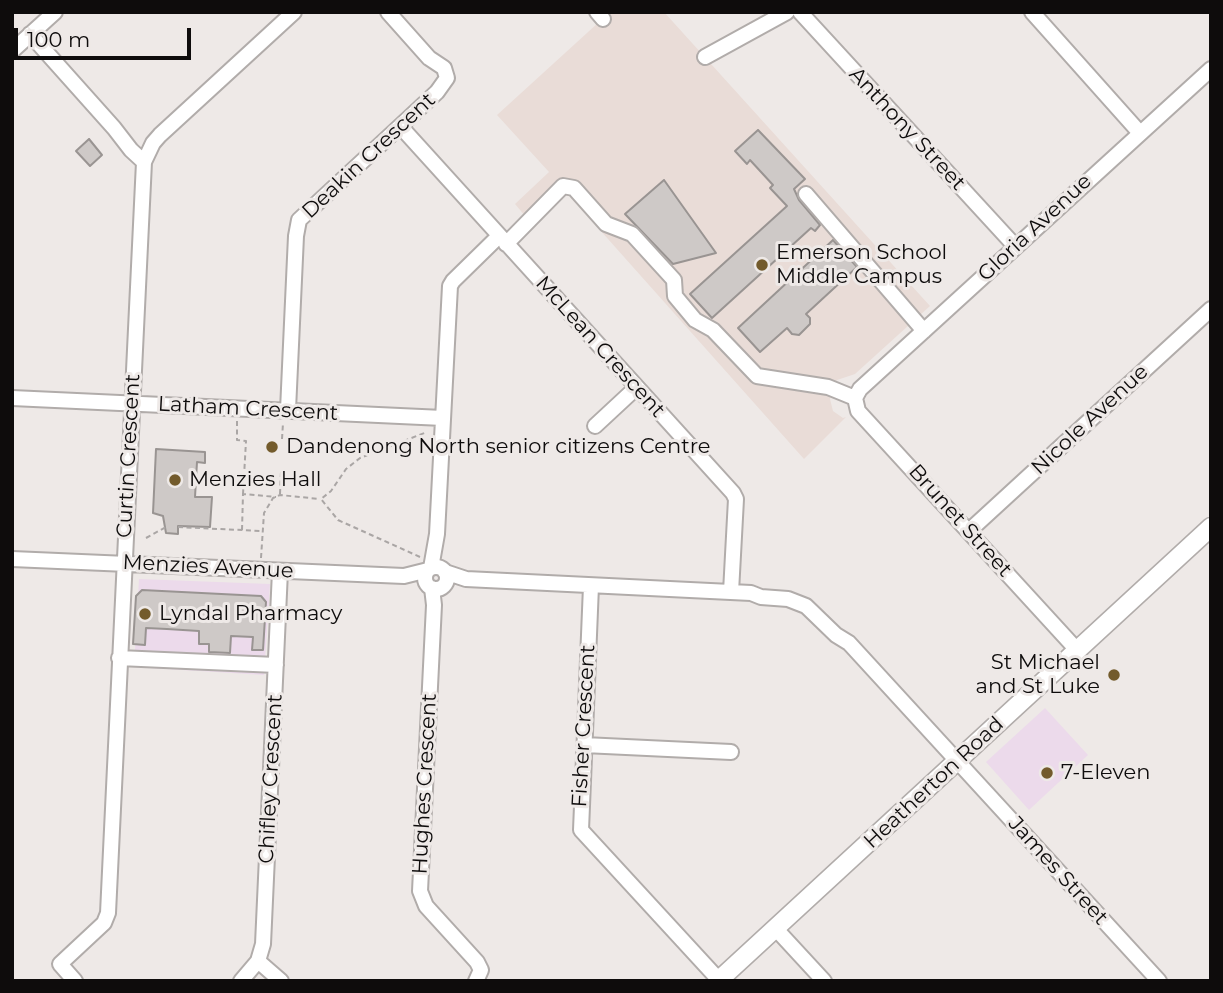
<!DOCTYPE html>
<style>
body{margin:0}
#map{position:relative;width:1223px;height:993px;overflow:hidden;background:#eee9e7;font-family:Montserrat,sans-serif}
canvas{display:block}
.frame{position:absolute;inset:0;border:14px solid #0e0c0c;pointer-events:none}
.scale{position:absolute;left:14px;top:28px;width:177px;height:32px;box-sizing:border-box;border:4px solid #0e0c0c;border-top:0;padding-left:9px;font-size:21px;line-height:24px;white-space:nowrap;color:#0e0c0c;-webkit-text-stroke:5px #eee9e7;paint-order:stroke}
</style>
<div id="map">
<canvas width="1223" height="993"></canvas>
<div class="frame"></div>
<div class="scale">100 m</div>
</div>
<script>
const c = document.querySelector('canvas').getContext('2d');
c.lineJoin = 'round';
function fillPath(path, color) { c.fillStyle = color; c.fill(path, 'evenodd'); }
const poly = rows => new Path2D(rows.map(r => 'M' + r).join(''));
function stroke(path, color, width, dash) { c.strokeStyle = color; c.lineWidth = width; c.lineCap = dash ? 'butt' : 'round'; c.setLineDash(dash || []); c.stroke(path); }
function drawText(font, color, halo, rows, align = 'center') {
  c.font = font + ' Montserrat,sans-serif'; c.lineWidth = 6; c.setLineDash([]); c.textBaseline = 'middle'; c.strokeStyle = halo; c.fillStyle = color; for (const [text, x, y, turn = 0] of rows) {
    c.save(); c.translate(x, y); c.rotate((+turn || 0) * Math.PI / 180); c.textAlign = isNaN(turn) ? turn : align; if (halo) c.strokeText(text, 0, 0); c.fillText(text, 0, 0); c.restore();
  }
}
const commercial = poly([
 [139,579,270,584,264,675,134,667],
 [1045,708,1088,755,1029,810,986,762]
]);
const built = poly([
 [610,12,664,12,930,306,855,374,837,380,832,387,830,399,833,411,843,418,846,417,804,459,567,193,531,223,515,204,549,172,497,115]
]);
const building = poly([
 [758,130,805,179,794,189,799,200,820,225,815,231,811,228,712,318,690,294,787,206,770,188,773,185,750,160,747,164,735,151,758,130],
 [89,139,102,155,90,166,76,151,89,139],
 [664,180,716,253,673,264,625,214,664,180],
 [833,240,857,267,806,314,810,318,810,324,799,335,792,334,787,328,760,352,738,328,833,240],
 [156,449,205,452,205,463,197,462,195,497,212,497,210,527,178,526,178,534,166,533,163,516,153,513,156,449],
 [142,590,261,596,266,602,263,650,252,650,253,637,231,636,230,653,209,652,209,644,199,644,199,631,167,629,146,628,145,645,133,644,136,596,142,590]
]);
const path = poly([
 [237,421,237,440,246,441,243,494],
 [282,439,283,423],
 [280,494,281,472],
 [178,527,261,531],
 [242,530,243,494,276,497],
 [146,538,166,527],
 [420,557,338,520,321,499,331,491,346,469,360,458,427,432],
 [261,558,264,513,273,498,280,495,320,499]
]);
const minor = poly([
 [597,12,603,19],
 [800,12,1015,246],
 [1032,12,1140,133],
 [30,34,114,128,131,150,144,162],
 [12,51,55,12],
 [705,57,787,12],
 [401,127,733,493,736,499,731,592],
 [806,194,924,331],
 [506,244,563,186,574,188,606,224,632,234,674,280,675,296,695,320,713,330,757,376,828,387,855,398],
 [12,398,443,418],
 [288,410,296,236,299,220,437,92,447,78,444,68,429,58,388,12],
 [595,426,637,387],
 [969,531,1211,309],
 [12,559,404,576,428,570],
 '425 578a11 11 0 1 1 22 0a11 11 0 1 1-22 0Z',
 [431,568,437,534,450,286,453,281,499,236],
 [445,572,466,579,751,593,761,597,788,599,806,606,836,635,849,643,1159,981],
 [591,586,581,830,719,980],
 [432,588,434,605,420,891,426,906,477,962,481,970,476,981],
 [1077,650,858,411,855,398,860,389,1211,69],
 [119,658,276,665],
 [584,745,731,752],
 [776,929,824,981],
 [258,961,281,981],
 [75,981,60,964,104,923,108,913,144,162,153,143,160,135,294,12],
 [241,981,258,961,263,944,280,571]
]);
const major = poly([
 [718,981,1211,527]
]);
const markers = [
 [762,265,7,"#735b2c"],
 [272,447,7,"#735b2c"],
 [175,480,7,"#735b2c"],
 [145,614,7,"#735b2c"],
 [1114,675,7,"#735b2c"],
 [1047,773,7,"#735b2c"]
];
const streetNames = [
 ["Anthony Street",907,129,47],
 ["Deakin Crescent",369,156,-43],
 ["Gloria Avenue",1035,228,-43],
 ["McLean Crescent",600,347,48],
 ["Latham Crescent",248,409,3],
 ["Nicole Avenue",1090,420,-43],
 ["Curtin Crescent",129,456,-87],
 ["Brunet Street",960,521,48],
 ["Menzies Avenue",208,567,3],
 ["Fisher Crescent",584,726,-87],
 ["Chifley Crescent",271,779,-87],
 ["Heatherton Road",934,783,-43],
 ["Hughes Crescent",425,784,-87],
 ["James Street",1058,871,48]
];
const poiNames = [
 ["Emerson School",776,253],
 ["Middle Campus",776,277],
 ["Dandenong North senior citizens Centre",286,447],
 ["Menzies Hall",189,480],
 ["Lyndal Pharmacy",159,614],
 ["St Michael",1100,663,"right"],
 ["and St Luke",1100,687,"right"],
 ["7-Eleven",1061,773]
];
fillPath(commercial, '#ecdaeb');
fillPath(built, '#e9dcd7');
fillPath(building, '#cec9c7');
stroke(building, '#999492', 2);
stroke(minor, '#b1acaa', 18);
stroke(major, '#b1acaa', 21);
stroke(path, '#aaa6a5', 2, [5, 3.5]);
stroke(minor, '#fff', 14);
stroke(major, '#fff', 18);
for (const [x, y, r, color] of markers) { const dot = new Path2D(); dot.arc(x, y, r, 0, 2 * Math.PI); c.fillStyle = color; c.fill(dot); stroke(dot, '#eee9e7', 2.5); }
drawText('21px', '#0e0c0c', '#eee9e7', streetNames);
drawText('21px', '#0e0c0c', '#eee9e7', poiNames, 'left');
</script>
